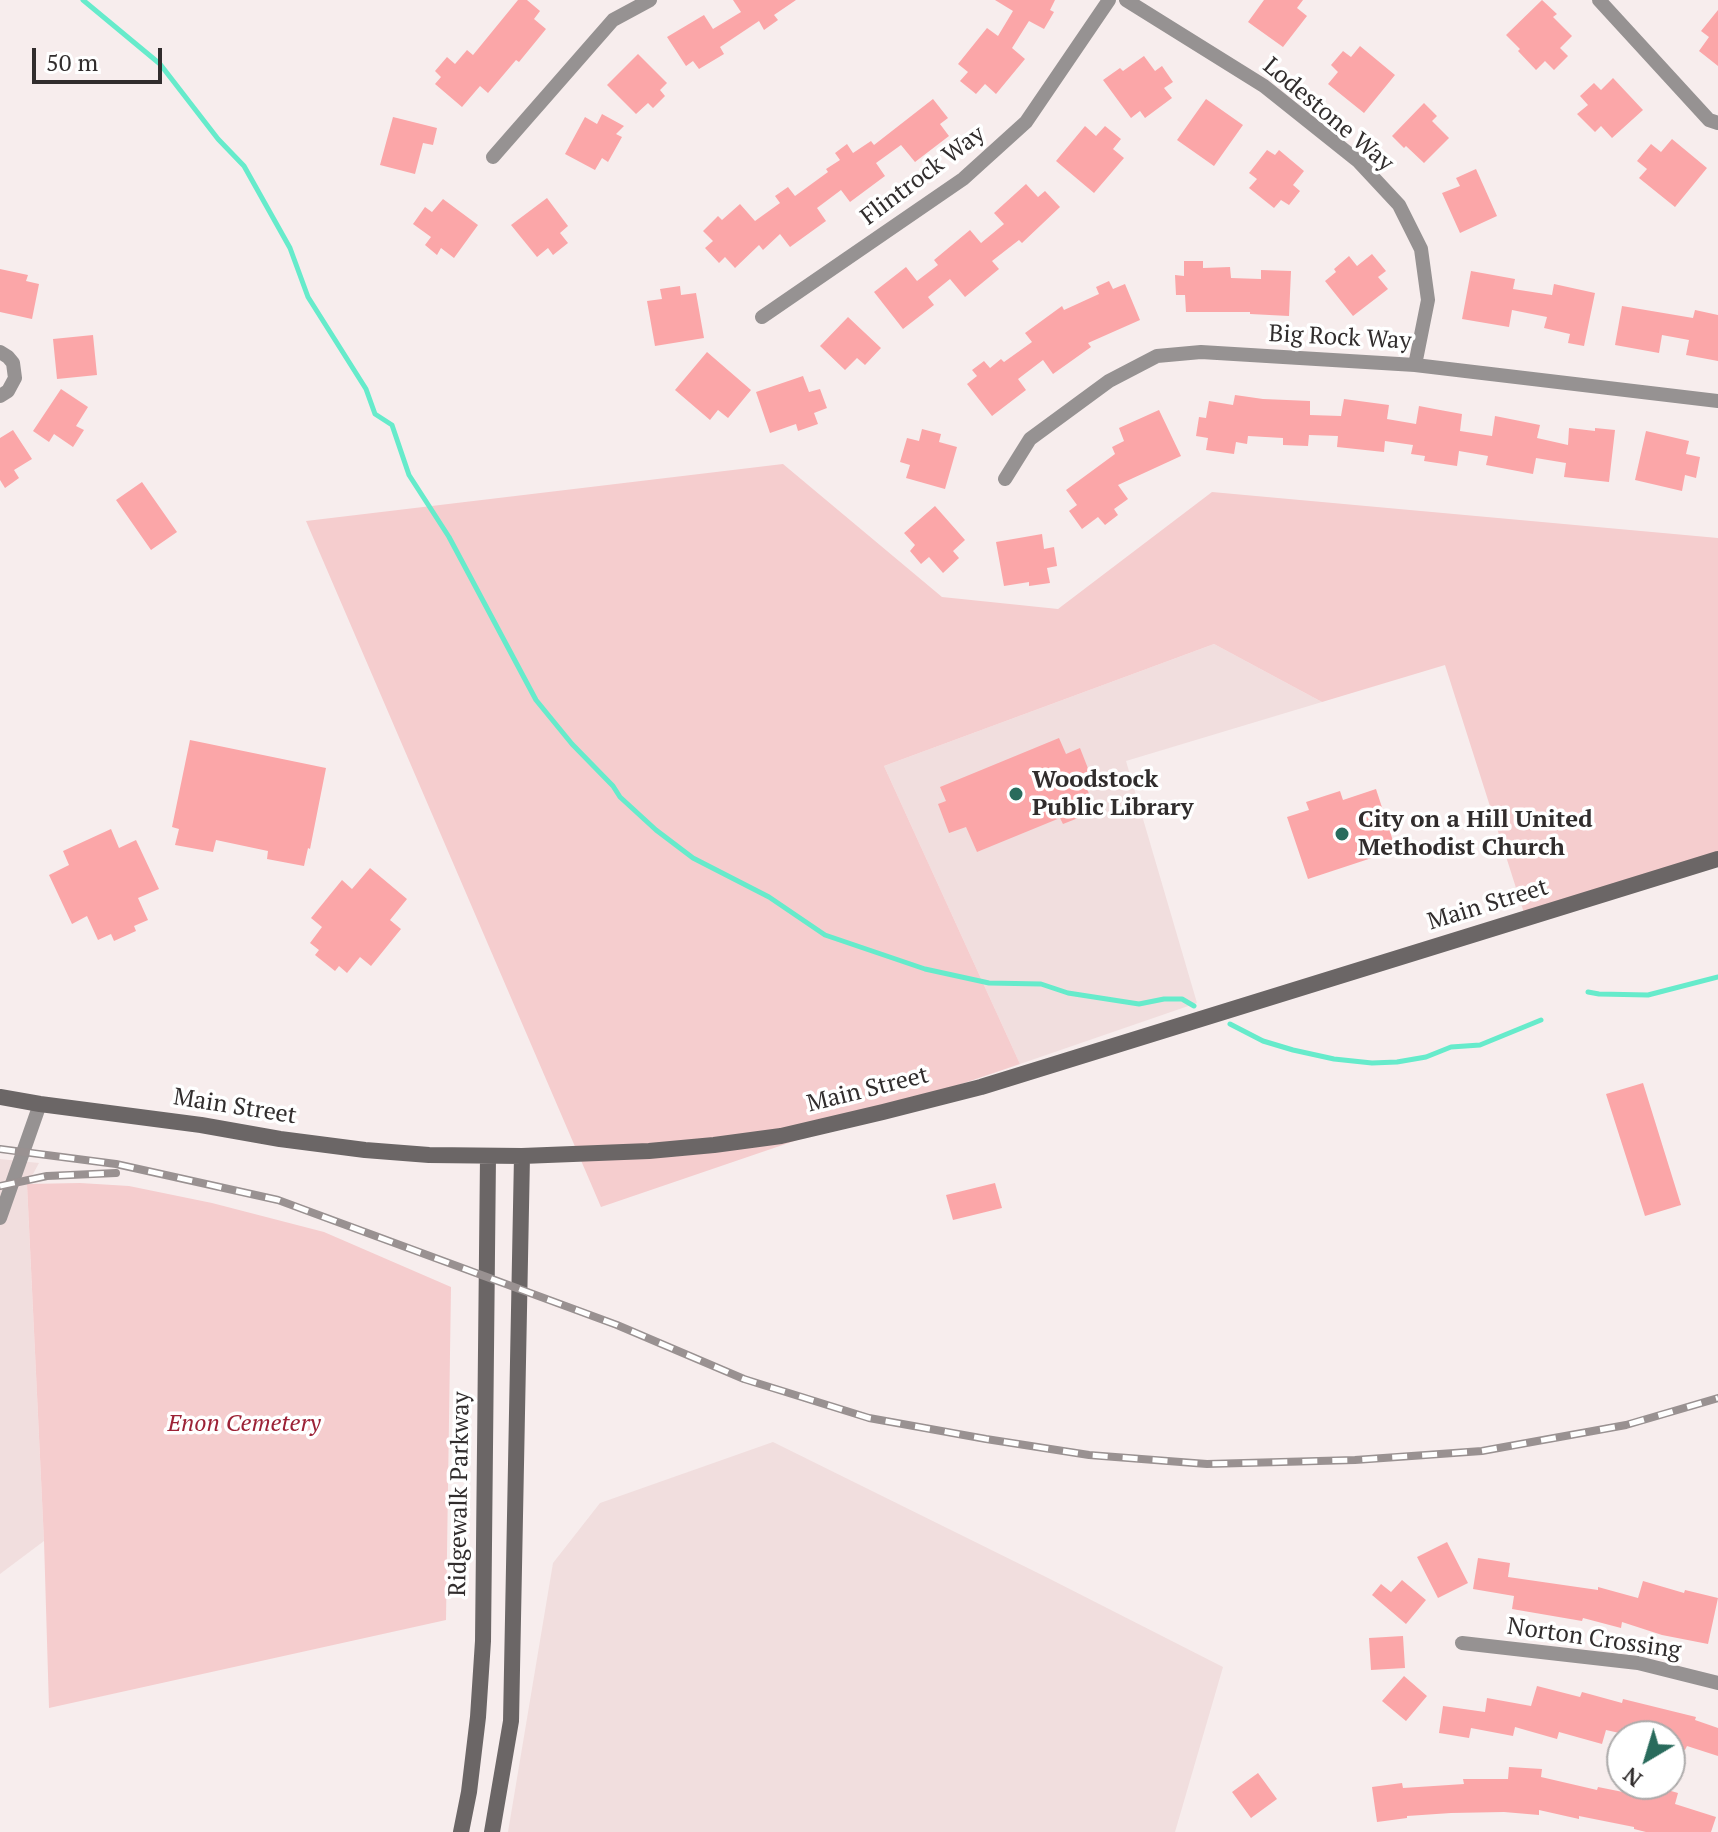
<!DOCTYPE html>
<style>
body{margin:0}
#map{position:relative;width:1718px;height:1832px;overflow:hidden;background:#f7eded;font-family:"PT Serif",serif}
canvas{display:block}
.north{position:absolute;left:1606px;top:1720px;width:80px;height:80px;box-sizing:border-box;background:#fff;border:2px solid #adabab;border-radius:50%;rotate:218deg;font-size:22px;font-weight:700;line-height:32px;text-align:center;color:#312d2d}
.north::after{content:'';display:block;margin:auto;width:28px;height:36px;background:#296b5c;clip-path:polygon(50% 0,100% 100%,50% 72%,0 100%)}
.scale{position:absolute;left:32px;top:48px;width:130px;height:36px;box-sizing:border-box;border:4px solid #312d2d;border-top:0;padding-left:10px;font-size:24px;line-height:28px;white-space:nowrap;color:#312d2d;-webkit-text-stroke:6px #fff;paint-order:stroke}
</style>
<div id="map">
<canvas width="1718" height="1832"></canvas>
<div class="north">N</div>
<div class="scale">50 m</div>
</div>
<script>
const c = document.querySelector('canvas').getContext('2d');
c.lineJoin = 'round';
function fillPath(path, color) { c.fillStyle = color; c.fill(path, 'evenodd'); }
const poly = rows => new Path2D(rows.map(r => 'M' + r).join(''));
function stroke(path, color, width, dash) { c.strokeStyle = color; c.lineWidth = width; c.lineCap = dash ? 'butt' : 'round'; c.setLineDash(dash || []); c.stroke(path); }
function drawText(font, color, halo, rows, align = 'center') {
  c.font = font + ' "PT Serif",serif'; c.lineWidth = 7; c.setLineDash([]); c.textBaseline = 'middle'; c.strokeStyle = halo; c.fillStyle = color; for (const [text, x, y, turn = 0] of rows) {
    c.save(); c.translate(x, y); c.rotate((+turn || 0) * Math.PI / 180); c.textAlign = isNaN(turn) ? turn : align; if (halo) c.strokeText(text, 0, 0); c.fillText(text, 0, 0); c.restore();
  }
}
const built = poly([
 [1214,644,1322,702,1126,761,1197,1003,1020,1064,884,766],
 [0,1159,39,1163,27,1185,44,1541,0,1574],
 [773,1442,1048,1578,1223,1667,1175,1832,508,1832,553,1563,600,1503]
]);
const green = poly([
 [783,464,942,597,1058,609,1212,492,1718,538,1718,853,1524,913,1445,665,1322,702,1214,644,884,766,1020,1064,601,1207,306,521],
 [80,1183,129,1186,212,1203,324,1232,451,1287,446,1620,49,1708,44,1541,27,1184]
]);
const stream = poly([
 [83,0,160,64,218,139,244,166,290,248,308,297,366,389,375,414,392,425,409,475,449,537,536,700,572,744,613,786,620,797,656,830,693,858,769,897,825,935,925,969,989,983,1041,984,1068,993,1139,1004,1164,999,1182,999,1194,1006],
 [1588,992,1599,994,1648,995,1718,977],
 [1230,1024,1263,1041,1293,1050,1334,1059,1372,1063,1397,1062,1426,1057,1451,1047,1480,1045,1541,1020]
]);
const building = poly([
 [518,0,527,0,540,11,534,19,546,29,519,62,516,60,488,93,480,86,462,107,435,84,441,77,435,71,447,57,455,64,467,50,473,55],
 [733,0,796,0,774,15,778,20,764,30,759,21,720,47,724,54,699,69,693,61,686,66,667,37,704,15,713,29,741,12],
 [995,0,1055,0,1050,10,1054,12,1044,29,1029,21,1012,48,1025,59,996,94,985,84,976,94,960,81,968,72,958,64,987,28,998,36,1013,11],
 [1264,0,1303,0,1297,8,1307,16,1283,47,1248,22],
 [1542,0,1557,14,1553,17,1572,36,1560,48,1568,56,1554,70,1545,61,1536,70,1518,51,1520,49,1506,35],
 [1718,10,1718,66,1699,51,1709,37,1701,31],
 [1360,46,1395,75,1364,113,1328,84,1338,72,1331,65,1343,51,1351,57],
 [638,54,667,83,660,90,665,96,653,108,648,103,636,114,607,85],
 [1144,56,1155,71,1162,66,1173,82,1164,88,1172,98,1145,118,1140,111,1131,118,1103,80,1120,68,1123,71],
 [1613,78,1643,110,1612,138,1601,126,1595,132,1577,114,1588,105,1580,96,1594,83,1601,90],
 [933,99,948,118,940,124,949,136,915,162,901,145,876,163,885,176,850,202,841,190,817,208,826,221,790,247,780,234,763,250,759,245,735,268,725,257,719,263,705,248,713,241,703,231,718,216,722,220,740,204,755,221,780,203,775,196,788,187,795,196,828,172,826,169,840,160,835,153,847,144,853,153,871,141,874,145],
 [1206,99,1243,125,1214,166,1177,140],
 [1424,103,1437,116,1432,121,1449,138,1424,163,1406,146,1404,148,1392,136],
 [602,114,624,126,616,134,622,137,608,162,602,158,595,170,565,154,585,117,597,124],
 [393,117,437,128,433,145,423,143,415,174,380,165],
 [1085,126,1096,136,1105,126,1121,139,1113,149,1124,158,1094,193,1056,161],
 [1672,139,1707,168,1675,207,1639,178,1647,169,1637,161,1651,144,1661,152],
 [1267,150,1275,155,1279,150,1304,171,1293,185,1300,191,1289,205,1281,200,1274,208,1249,188,1257,179,1249,173],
 [1476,169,1497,216,1460,233,1442,193,1460,186,1456,178],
 [1026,184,1038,197,1045,191,1060,207,1022,243,1019,240,992,261,999,269,965,297,950,279,928,297,934,305,903,329,874,292,906,267,917,281,938,265,934,260,970,230,981,243,1004,224,994,213],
 [547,198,568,226,560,233,568,243,553,255,548,248,537,257,511,225],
 [443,199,478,225,454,258,441,248,437,255,425,245,431,237,413,224,425,207,432,212],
 [1372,254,1386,271,1378,277,1388,289,1353,316,1325,281,1336,272,1334,269,1349,256,1357,266],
 [1184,261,1203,261,1203,268,1230,267,1231,278,1261,279,1261,270,1291,271,1289,316,1250,314,1250,312,1186,312,1185,295,1176,295,1175,275,1184,276],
 [0,269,28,275,26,281,39,284,32,319,0,312],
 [1471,271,1515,279,1513,289,1552,295,1554,284,1595,293,1584,346,1568,343,1570,334,1544,328,1547,317,1512,310,1509,327,1462,319],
 [1109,281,1113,289,1125,284,1140,320,1088,343,1091,347,1053,374,1043,360,1018,379,1026,390,992,416,967,384,977,376,972,370,984,361,990,368,1001,359,1004,362,1032,342,1025,333,1062,306,1064,310,1099,294,1096,287],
 [680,286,681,295,696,293,704,338,655,346,647,301,662,299,660,289],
 [1622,306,1693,318,1695,310,1718,315,1718,361,1686,355,1689,340,1662,335,1659,353,1615,345],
 [848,317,881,348,865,365,857,358,845,370,820,346],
 [93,335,97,375,57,379,53,339],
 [707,352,751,390,728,418,718,410,710,420,675,390],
 [803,376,809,392,820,389,827,408,814,413,818,424,798,431,796,424,770,433,756,392],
 [61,389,88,407,76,426,84,430,73,447,54,434,49,442,33,431],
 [1235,395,1263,399,1310,401,1310,415,1341,416,1344,399,1389,405,1387,419,1416,424,1419,406,1440,410,1462,414,1460,431,1492,436,1495,416,1540,425,1537,438,1568,445,1569,428,1595,431,1595,428,1615,430,1609,482,1564,477,1566,463,1536,458,1533,474,1486,465,1488,456,1459,451,1457,466,1424,461,1425,456,1411,454,1413,445,1385,441,1384,452,1337,447,1338,436,1309,435,1308,446,1283,445,1283,438,1248,436,1247,444,1236,442,1234,454,1206,450,1208,438,1196,436,1199,417,1206,418,1209,401,1233,405],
 [1159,410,1181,456,1118,485,1128,499,1114,509,1118,515,1105,525,1098,517,1082,529,1069,511,1077,505,1066,490,1115,454,1112,447,1124,441,1119,428],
 [922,429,941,434,939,442,957,447,945,489,906,478,910,465,900,462,907,438,919,441],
 [13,430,32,459,14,470,19,478,5,488,0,480,0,438],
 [1646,431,1689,441,1686,454,1700,457,1696,478,1685,475,1682,491,1635,480],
 [142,482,177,532,151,550,116,500],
 [935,506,965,540,953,551,959,558,943,573,929,557,921,564,910,551,915,545,904,533],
 [1042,534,1044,549,1054,547,1057,566,1047,568,1050,583,1029,586,1029,582,1004,586,996,542],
 [1059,738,1066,754,1080,748,1089,771,1081,774,1096,811,1063,824,1060,818,977,852,966,827,949,833,938,804,946,801,940,787],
 [190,740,326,768,310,849,308,848,304,866,267,859,268,851,216,840,213,852,175,845,179,829,172,827],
 [1376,789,1396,850,1308,879,1287,817,1309,810,1306,802,1340,791,1343,800],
 [111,829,119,848,136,840,159,889,138,898,148,920,134,926,136,931,114,941,111,934,98,940,87,916,72,924,49,875,69,865,63,851],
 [370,868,407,899,390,920,401,929,371,966,360,957,347,973,339,966,335,971,315,955,319,950,310,943,322,927,311,918,342,880,352,889],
 [1643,1083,1681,1205,1645,1216,1606,1094],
 [995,1183,1002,1208,953,1220,946,1195],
 [1447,1542,1468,1583,1438,1598,1417,1557],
 [1478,1558,1510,1563,1508,1577,1598,1590,1598,1587,1638,1598,1643,1581,1684,1593,1685,1590,1718,1598,1708,1644,1662,1635,1622,1622,1621,1628,1583,1618,1582,1621,1512,1609,1514,1596,1473,1589],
 [1402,1580,1426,1600,1406,1624,1372,1595,1381,1584,1391,1592],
 [1403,1636,1405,1668,1371,1670,1369,1638],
 [1404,1676,1427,1696,1406,1721,1382,1701],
 [1537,1686,1580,1697,1582,1692,1622,1703,1623,1699,1696,1717,1695,1720,1718,1728,1718,1756,1687,1746,1685,1750,1670,1745,1670,1736,1633,1736,1606,1730,1602,1744,1559,1732,1557,1739,1515,1727,1513,1736,1471,1728,1469,1738,1439,1733,1443,1706,1485,1712,1487,1698,1531,1706],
 [1509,1767,1542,1769,1541,1777,1597,1790,1598,1787,1643,1796,1647,1784,1678,1793,1675,1804,1716,1817,1711,1832,1646,1832,1634,1829,1634,1827,1579,1816,1579,1819,1539,1810,1539,1815,1504,1812,1451,1813,1407,1816,1407,1818,1377,1822,1372,1787,1402,1783,1403,1788,1464,1784,1463,1779,1508,1779],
 [1258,1773,1277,1799,1251,1818,1232,1792]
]);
const minor = poly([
 [1126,0,1264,86,1358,161,1399,205,1421,249,1428,300,1415,365],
 [1599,0,1709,120,1718,123],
 [493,157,613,20,650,0],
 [762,317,963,179,1026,122,1109,0],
 [0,352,8,357,13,363,15,378,8,391,0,396],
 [1005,479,1030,439,1109,381,1157,356,1201,352,1415,365,1718,401],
 [0,1218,40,1104],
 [1462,1643,1638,1663,1718,1683]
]);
const secondary = poly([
 [0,1097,40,1104,201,1125,280,1139,365,1150,429,1155,522,1156,649,1151,714,1145,781,1136,883,1112,981,1087,1718,859],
 [461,1832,469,1792,478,1717,483,1641,488,1156],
 [492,1832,511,1721,522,1156]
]);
const rail = poly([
 [0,1149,116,1164,278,1200,617,1325,744,1379,869,1418,986,1439,1089,1455,1207,1464,1355,1460,1482,1451,1626,1425,1718,1398],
 [0,1186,47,1176,116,1173]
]);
const markers = [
 [1016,794,8,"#296b5c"],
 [1342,834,8,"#296b5c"]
];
const streetNames = [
 ["Lodestone Way",1328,115,40],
 ["Flintrock Way",923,176,-37],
 ["Big Rock Way",1340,338,3],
 ["Main Street",1488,905,-17],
 ["Main Street",868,1090,-14],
 ["Main Street",235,1107,9],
 ["Ridgewalk Parkway",460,1494,-89],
 ["Norton Crossing",1594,1639,8]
];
const poiNames = [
 ["Woodstock",1032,780],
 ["Public Library",1032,808],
 ["City on a Hill United",1358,820],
 ["Methodist Church",1358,848]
];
const parkNames = [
 ["Enon Cemetery",244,1424]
];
fillPath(built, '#f1dede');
fillPath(green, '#f5cdce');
stroke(stream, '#66ebcb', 5);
fillPath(building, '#fba6a8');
stroke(minor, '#969292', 14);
stroke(secondary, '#6b6666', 16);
stroke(rail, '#999191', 8);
stroke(rail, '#fff', 5, [15]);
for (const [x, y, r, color] of markers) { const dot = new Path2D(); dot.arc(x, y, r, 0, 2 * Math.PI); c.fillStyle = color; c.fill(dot); stroke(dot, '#fff', 3); }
drawText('24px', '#312d2d', '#fff', streetNames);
drawText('bold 24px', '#312d2d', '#fff', poiNames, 'left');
drawText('italic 24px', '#9c2236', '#fff', parkNames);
</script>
